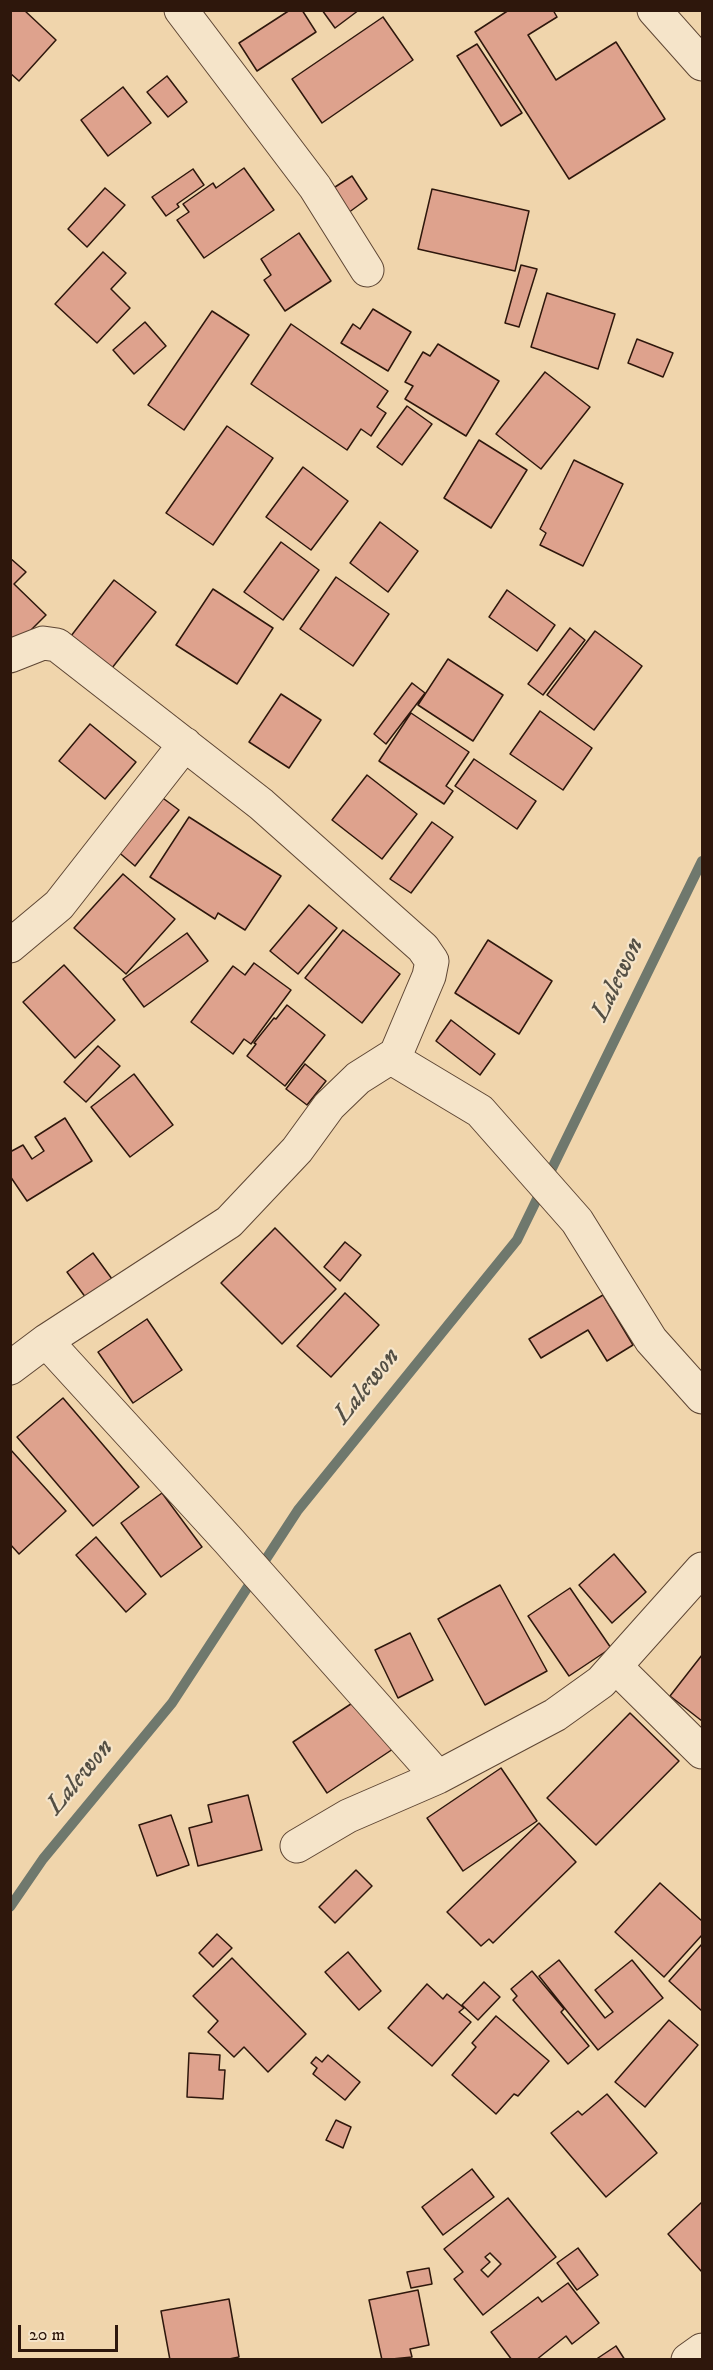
<!DOCTYPE html>
<style>
body{margin:0}
#map{position:relative;width:713px;height:2370px;overflow:hidden;background:#f0d5ac;font-family:"IM FELL DW Pica",serif}
canvas{display:block}
.frame{position:absolute;inset:0;border:12px solid #2e170c;pointer-events:none}
.scale{position:absolute;left:18px;top:2325px;width:100px;height:27px;box-sizing:border-box;border:3px solid #2e170c;border-top:0;padding-left:8px;font-size:18px;line-height:21px;white-space:nowrap;color:#2e170c;-webkit-text-stroke:4px #f5e4c9;paint-order:stroke}
</style>
<div id="map">
<canvas width="713" height="2370"></canvas>
<div class="frame"></div>
<div class="scale">20 m</div>
</div>
<script>
const c = document.querySelector('canvas').getContext('2d');
c.lineJoin = 'round';
const poly = rows => new Path2D(rows.map(r => 'M' + r).join(''));
function stroke(path, color, width, dash) { c.strokeStyle = color; c.lineWidth = width; c.lineCap = dash ? 'butt' : 'round'; c.setLineDash(dash || []); c.stroke(path); }
function fillPath(path, color) { c.fillStyle = color; c.fill(path, 'evenodd'); }
function drawText(font, color, halo, rows, align = 'center') {
  c.font = font + ' "IM FELL DW Pica",serif'; c.lineWidth = 4.5; c.setLineDash([]); c.textBaseline = 'middle'; c.strokeStyle = halo; c.fillStyle = color; for (const [text, x, y, turn = 0] of rows) {
    c.save(); c.translate(x, y); c.rotate((+turn || 0) * Math.PI / 180); c.textAlign = isNaN(turn) ? turn : align; if (halo) c.strokeText(text, 0, 0); c.fillText(text, 0, 0); c.restore();
  }
}
const stream = poly([
 [10,1907,43,1859,172,1703,298,1510,517,1240,702,861]
]);
const building = poly([
 [10,10,24,10,56,40,19,81,10,73,10,10],
 [290,10,302,10,316,32,257,71,239,43,290,10],
 [322,10,359,10,335,28,322,10],
 [509,10,553,10,557,17,528,35,556,80,616,42,665,119,569,179,475,32,509,10],
 [383,17,413,60,322,123,292,79,383,17],
 [477,44,522,113,501,126,457,56,477,44],
 [167,76,187,102,168,117,147,92,167,76],
 [123,87,151,123,108,156,81,120,123,87],
 [244,168,274,210,204,258,177,220,189,212,183,204,213,183,216,188,244,168],
 [193,169,204,185,177,204,179,207,166,216,152,197,193,169],
 [352,176,367,199,348,213,332,189,352,176],
 [105,188,125,205,87,247,68,229,105,188],
 [432,189,529,211,515,271,418,249,432,189],
 [299,233,331,281,285,311,264,280,271,275,261,259,299,233],
 [103,252,126,273,111,289,130,308,97,343,55,304,103,252],
 [521,265,537,269,519,327,505,323,521,265],
 [547,293,615,314,598,369,531,347,547,293],
 [373,309,411,332,388,371,341,343,353,324,360,329,373,309],
 [212,311,249,335,184,430,148,405,212,311],
 [145,322,166,346,134,374,113,350,145,322],
 [291,324,388,391,377,407,386,413,371,436,361,429,347,450,251,384,291,324],
 [637,339,673,353,663,377,628,363,637,339],
 [438,344,499,381,466,436,405,399,413,386,405,382,423,352,430,356,438,344],
 [545,372,590,407,541,469,496,434,545,372],
 [407,406,432,424,402,465,377,447,407,406],
 [227,426,273,458,213,545,166,513,227,426],
 [479,440,527,470,491,528,444,498,479,440],
 [574,460,623,484,583,566,540,545,546,533,540,529,574,460],
 [303,467,348,501,311,550,266,517,303,467],
 [380,522,418,551,388,592,350,563,380,522],
 [281,542,319,570,283,620,244,592,281,542],
 [10,558,26,572,14,584,46,615,17,644,10,638,10,558],
 [336,577,389,614,353,666,300,629,336,577],
 [114,580,156,612,112,668,71,636,114,580],
 [213,589,273,628,237,684,176,645,213,589],
 [507,590,555,625,537,651,489,617,507,590],
 [570,628,585,640,543,695,528,684,570,628],
 [595,631,642,666,594,730,547,695,595,631],
 [448,659,503,695,473,741,418,705,448,659],
 [412,683,425,693,386,744,374,734,412,683],
 [281,694,321,720,289,768,249,742,281,694],
 [540,711,592,748,563,790,510,754,540,711],
 [411,713,469,752,446,786,453,791,444,804,379,761,411,713],
 [90,724,136,762,105,799,59,761,90,724],
 [474,759,536,801,517,829,455,786,474,759],
 [367,775,417,814,382,859,332,820,367,775],
 [160,796,179,810,135,866,116,850,160,796],
 [189,817,281,876,245,930,218,913,215,919,150,877,189,817],
 [432,822,453,837,411,893,390,879,432,822],
 [123,874,175,919,126,974,74,928,123,874],
 [309,905,337,928,298,974,270,951,309,905],
 [343,930,400,974,362,1023,305,978,343,930],
 [187,933,208,961,144,1007,123,979,187,933],
 [488,940,552,981,519,1034,455,993,488,940],
 [254,963,291,990,251,1044,244,1039,233,1054,191,1022,233,966,245,975,254,963],
 [64,965,115,1020,75,1058,23,1002,64,965],
 [287,1005,325,1035,285,1086,247,1056,256,1044,254,1043,274,1018,276,1019,287,1005],
 [451,1020,495,1054,480,1075,436,1041,451,1020],
 [98,1046,120,1066,86,1102,64,1082,98,1046],
 [305,1064,326,1081,307,1105,286,1089,305,1064],
 [134,1074,173,1125,130,1157,91,1107,134,1074],
 [65,1118,92,1161,27,1201,10,1176,10,1152,23,1145,32,1159,44,1151,35,1137,65,1118],
 [275,1228,336,1289,282,1344,221,1283,275,1228],
 [345,1242,361,1255,340,1281,324,1267,345,1242],
 [93,1253,112,1279,86,1298,67,1272,93,1253],
 [345,1293,379,1325,331,1377,297,1346,345,1293],
 [603,1295,633,1345,607,1361,588,1330,541,1358,529,1339,603,1295],
 [147,1319,182,1370,133,1403,98,1352,147,1319],
 [63,1398,139,1487,93,1526,17,1437,63,1398],
 [10,1449,66,1511,19,1554,10,1544,10,1449],
 [162,1493,202,1547,161,1577,121,1523,162,1493],
 [96,1537,146,1594,126,1612,76,1555,96,1537],
 [614,1554,646,1592,612,1623,579,1585,614,1554],
 [500,1585,547,1671,485,1705,438,1619,500,1585],
 [570,1588,611,1648,569,1676,528,1616,570,1588],
 [410,1633,433,1680,398,1698,375,1650,410,1633],
 [702,1655,702,1721,670,1696,702,1655],
 [360,1698,393,1749,327,1793,293,1742,360,1698],
 [630,1713,679,1761,596,1845,547,1798,630,1713],
 [501,1768,537,1821,463,1871,427,1818,501,1768],
 [248,1795,262,1850,198,1866,189,1828,212,1822,208,1805,248,1795],
 [171,1815,189,1865,157,1876,139,1825,171,1815],
 [539,1823,576,1862,493,1943,489,1939,481,1946,447,1912,539,1823],
 [356,1870,372,1886,335,1923,319,1907,356,1870],
 [660,1883,702,1921,702,1935,664,1977,615,1932,660,1883],
 [217,1934,232,1948,213,1967,199,1953,217,1934],
 [702,1944,702,2011,669,1981,702,1944],
 [348,1952,381,1991,359,2010,325,1972,348,1952],
 [232,1958,306,2034,268,2072,244,2047,234,2057,208,2032,218,2021,193,1996,232,1958],
 [559,1960,605,2018,613,2012,595,1990,632,1960,663,1998,598,2050,539,1976,559,1960],
 [532,1971,564,2009,561,2012,589,2046,568,2064,513,2000,517,1996,511,1989,532,1971],
 [484,1982,500,1997,478,2020,462,2005,484,1982],
 [427,1984,443,1999,447,1994,464,2008,459,2012,471,2022,432,2066,388,2028,427,1984],
 [496,2016,549,2061,518,2096,514,2094,496,2114,452,2075,476,2047,472,2043,496,2016],
 [669,2020,698,2045,645,2107,615,2082,669,2020],
 [189,2053,220,2055,219,2070,225,2070,223,2099,187,2097,189,2053],
 [328,2055,360,2082,345,2100,313,2074,317,2068,311,2063,316,2057,322,2062,328,2055],
 [607,2094,657,2153,606,2197,551,2133,578,2111,582,2115,607,2094],
 [336,2120,351,2127,343,2148,326,2140,336,2120],
 [472,2169,494,2197,443,2235,422,2207,472,2169],
 [508,2198,556,2257,483,2315,454,2279,463,2272,444,2249,508,2198],
 [490,2253,501,2264,488,2277,481,2270,490,2262,485,2257,490,2253],
 [702,2202,702,2272,668,2234,702,2202],
 [578,2248,598,2275,577,2290,557,2263,578,2248],
 [429,2268,432,2284,411,2288,407,2272,429,2268],
 [568,2283,599,2323,572,2344,566,2336,536,2360,512,2360,491,2332,538,2297,542,2302,568,2283],
 [418,2290,429,2345,410,2349,412,2357,382,2360,369,2300,418,2290],
 [229,2299,239,2357,224,2360,170,2360,161,2311,229,2299],
 [616,2346,625,2360,595,2360,616,2346]
]);
const minor = poly([
 [181,10,315,187,367,270],
 [654,10,702,64],
 [10,656,43,643,57,645,261,804,423,948,432,961,429,976,396,1054,397,1059,400,1063,480,1111,577,1221,651,1340,702,1397],
 [10,946,59,905,185,744],
 [396,1054,358,1078,329,1106,297,1150,229,1222,46,1341,228,1540,438,1777],
 [10,1368,46,1341],
 [616,1667,702,1752],
 [297,1846,348,1816,438,1777,555,1715,601,1682,702,1569],
 [688,2360,702,2350]
]);
const waterNames = [
 ["Lalewon",619,980,-64],
 ["Lalewon",368,1387,-51],
 ["Lalewon",81,1778,-50]
];
stroke(stream, '#6f786d', 10);
fillPath(building, '#dea28d');
stroke(building, '#2e170c', 1.5);
stroke(minor, '#5e4634', 35);
stroke(minor, '#f5e4c9', 33);
drawText('italic 26px', '#544f44', '#f5e4c9', waterNames);
</script>
